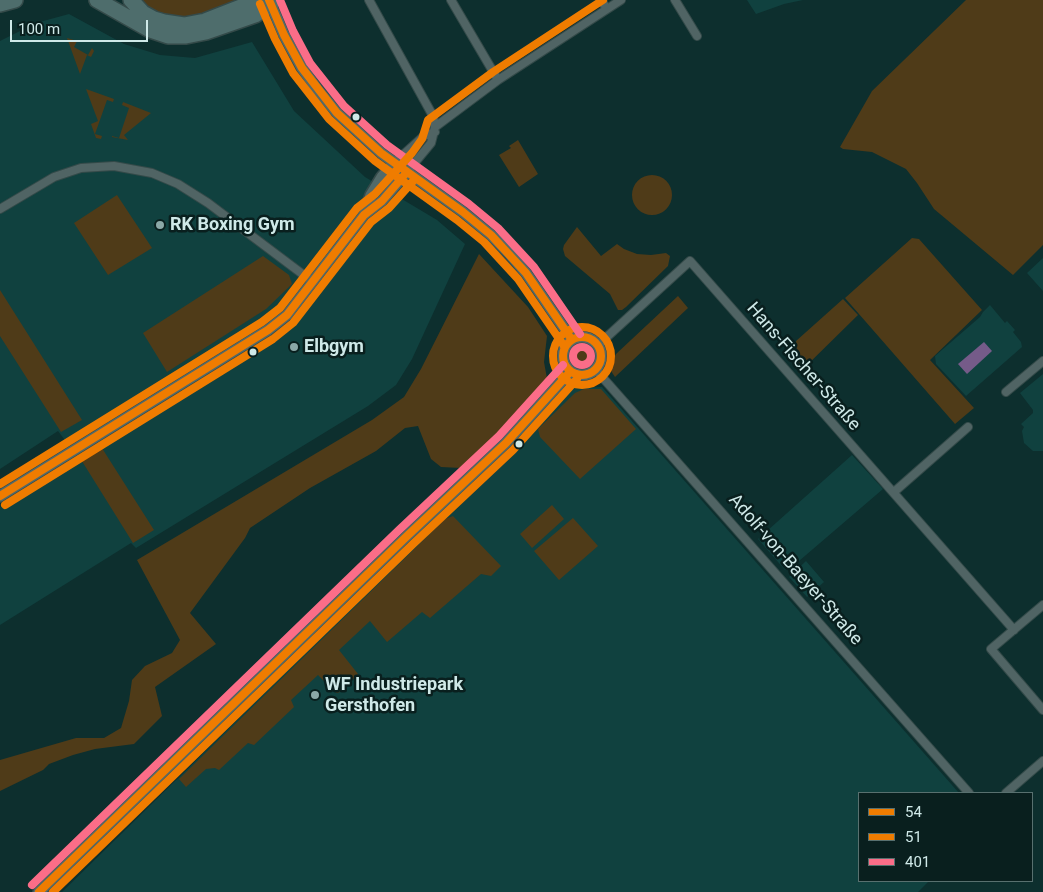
<!DOCTYPE html>
<meta charset="utf-8">
<style>
body{margin:0}
#map{position:relative;width:1043px;height:892px;overflow:hidden;background:#0d2f2e;font-family:Roboto,sans-serif}
canvas{display:block}
.legend{position:absolute;left:858px;top:792px;width:175px;height:90px;box-sizing:border-box;background:#091f1e;border:1px solid #58706f;margin:0;padding:6px 9px;list-style:none;font-size:15px;color:#cfe9e8}
.legend li{display:flex;align-items:center;gap:10px;height:25px}
.legend b{width:25px;border:1px solid #58706f}
.scale{position:absolute;left:10px;top:20px;width:138px;height:22px;box-sizing:border-box;border:2px solid #cfe9e8;border-top:0;padding-left:6px;font-size:15px;line-height:18px;white-space:nowrap;color:#cfe9e8;-webkit-text-stroke:4px #091f1e;paint-order:stroke}
</style>
<div id="map">
<canvas width="1043" height="892"></canvas>
<ul class="legend">
<li><b style="height:6px;background:#ef7c00"></b>54</li>
<li><b style="height:6px;background:#ef7c00"></b>51</li>
<li><b style="height:6px;background:#fb6d88"></b>401</li>
</ul>
<div class="scale">100 m</div>
</div>
<script>
const c = document.querySelector('canvas').getContext('2d');
c.lineJoin = 'round';
function fillPath(path, color) { c.fillStyle = color; c.fill(path, 'evenodd'); }
const poly = rows => new Path2D(rows.map(r => 'M' + r).join(''));
function stroke(path, color, width, dash) { c.strokeStyle = color; c.lineWidth = width; c.lineCap = dash ? 'butt' : 'round'; c.setLineDash(dash || []); c.stroke(path); }
function drawText(font, color, halo, rows, align = 'center') {
  c.font = font + ' Roboto,sans-serif'; c.lineWidth = 5; c.setLineDash([]); c.textBaseline = 'middle'; c.strokeStyle = halo; c.fillStyle = color; for (const [text, x, y, turn = 0] of rows) {
    c.save(); c.translate(x, y); c.rotate((+turn || 0) * Math.PI / 180); c.textAlign = isNaN(turn) ? turn : align; if (halo) c.strokeText(text, 0, 0); c.fillText(text, 0, 0); c.restore();
  }
}
const built = poly([
 [747,0,803,0,784,4,756,14],
 [69,14,124,44,160,55,195,58,252,42,294,111,365,177,437,220,465,244,412,359,396,385,368,406,136,548,131,543,0,625,0,507,79,459,58,431,0,469,0,41,36,23],
 [1043,258,1043,291,1027,273],
 [990,305,1005,323,1007,321,1015,330,1013,332,1021,342,1022,347,966,396,936,364,935,356,980,317,983,312],
 [1043,374,1043,451,1033,451,1024,443,1022,431,1024,427,1021,424,1033,413,1033,410,1020,393],
 [602,387,959,793,859,793,859,881,929,881,918,892,62,892,446,515,507,461,534,427,573,388],
 [852,455,883,489,792,567,785,570,758,539],
 [806,561,824,582,807,597,789,577]
]);
const green = poly([
 [140,0,236,0,206,15,175,19,153,11],
 [966,0,1043,0,1043,245,1013,275,934,209,917,183,906,169,872,152,843,149,840,147,872,91],
 [67,38,77,41,74,47,88,55,92,48,94,51,91,57,87,55,80,74],
 [86,89,114,99,113,102,107,100,95,134,102,136,101,139,96,138,91,124,98,121],
 [123,102,151,113,124,135,128,140,112,137,112,136,119,138,129,108,122,105],
 [518,140,538,174,519,187,499,155,511,148,509,146],
 '632 195a20 20 0 1 1 40 0a20 20 0 1 1-40 0Z',
 [117,195,152,248,108,275,74,223],
 [577,227,601,256,617,244,624,249,637,254,651,255,666,253,670,256,668,266,626,307,622,310,618,310,610,294,565,256,563,249,564,245],
 [912,238,919,239,982,310,930,360,974,408,955,424,845,298],
 [479,254,528,307,547,336,544,362,548,384,496,438,461,468,441,467,431,459,418,426,405,428,376,451,310,488,250,528,245,538,190,613,216,644,155,687,162,716,134,744,95,749,73,755,49,764,43,770,0,791,0,760,76,738,104,738,121,728,129,701,132,680,145,666,172,653,180,640,137,560,372,420,404,397,421,369],
 [263,256,289,275,292,284,266,309,167,372,143,333],
 [0,290,82,420,61,432,0,336],
 [678,296,688,308,615,377,611,371,613,360,616,354],
 [843,299,858,315,799,373,798,371,796,341],
 '571 356a11 11 0 1 1 22 0a11 11 0 1 1-22 0Z',
 [584,389,601,389,636,429,580,479,540,437,538,429,575,393],
 [100,445,154,530,133,543,80,458],
 [552,505,564,519,532,548,520,534],
 [453,516,501,566,491,576,481,574,430,618,422,612,387,642,370,621,339,650,358,674,340,692,337,693,333,690,318,675,291,700,294,707,254,745,248,743,219,770,215,768,206,769,186,787,179,779,445,519],
 [573,518,598,546,559,580,534,551]
]);
const water = poly([
 [984,342,992,351,967,374,958,364]
]);
const street = poly([
 [369,0,433,116,435,127,431,143,407,172],
 [451,0,498,80],
 [601,0,607,9],
 [675,0,697,36],
 [435,127,498,80,621,0],
 [394,163,424,136,435,132],
 [0,209,54,177,81,168,114,166,152,173,178,184,208,203,313,282],
 [598,345,690,261,1014,630],
 [596,370,969,793],
 [1006,392,1043,361],
 [894,492,968,427],
 [1043,605,991,649,1043,710],
 [1006,793,1043,761]
]);
const secondary = poly([
 [269,0,284,35,302,68,317,89,337,113,381,153,463,212,491,235,509,253,526,273,572,340],
 [364,215,371,195,382,177,394,163],
 '563 356a19 19 0 1 1 38 0a19 19 0 1 1-38 0Z',
 [0,496,268,330,287,315,364,215,382,201,407,172],
 [39,892,406,537,506,443,570,372]
]);
const highway = poly([
 [97,0,150,30,168,36,186,36,206,32,255,15,271,4],
 [131,0,143,13,154,19,164,22,184,25,205,21,251,3,260,2,271,4],
 [0,4,15,0]
]);
const bus1 = poly([
 [269,0,284,35,302,68,337,113,381,153,463,212,491,235,526,273,572,340],
 '563 356a19 19 0 1 1 38 0a19 19 0 1 1-38 0Z',
 [0,496,268,330,287,315,364,215,382,201,407,172],
 [39,892,406,537,506,443,570,372]
]);
const bus2 = poly([
 [260,4,275,39,293,73,329,119,375,161,457,220,484,242,518,279,564,346],
 '553 356a29 29 0 1 1 58 0a29 29 0 1 1-58 0Z',
 [5,505,273,339,293,323,371,222,389,208,415,179],
 [53,892,413,544,513,450,577,379]
]);
const bus3 = poly([
 [280,0,293,31,310,63,344,106,387,145,469,204,498,228,534,267,580,334],
 '573 356a9 9 0 1 1 18 0a9 9 0 1 1-18 0Z',
 [32,885,399,530,499,436,563,365]
]);
const bus4 = poly([
 [0,484,262,322,280,308,357,208,375,194,412,153,422,139,428,120,493,72,603,0]
]);
const markers = [
 [356,117,4.5,"#cfe9e8"],
 [160,225,5,"#8ba8a7"],
 [294,347,5,"#8ba8a7"],
 [253,352,4.5,"#cfe9e8"],
 [519,444,4.5,"#cfe9e8"],
 [315,695,5,"#8ba8a7"]
];
const poiNames = [
 ["RK Boxing Gym",170,225],
 ["Elbgym",304,347],
 ["WF Industriepark",325,685],
 ["Gersthofen",325,706]
];
const streetNames = [
 ["Hans-Fischer-Straße",803,367,49],
 ["Adolf-von-Baeyer-Straße",795,570,49]
];
fillPath(built, '#10413f');
fillPath(green, '#4f3b18');
fillPath(water, '#755b89');
stroke(street, '#344a49', 10);
stroke(secondary, '#344a49', 14);
stroke(highway, '#344a49', 18);
stroke(street, '#506464', 8);
stroke(secondary, '#536a69', 11);
stroke(highway, '#4e6d6c', 15);
stroke(bus1, '#ef7c00', 8);
stroke(bus2, '#ef7c00', 8);
stroke(bus3, '#fb6d88', 8);
stroke(bus4, '#ef7c00', 8);
for (const [x, y, r, color] of markers) { const dot = new Path2D(); dot.arc(x, y, r, 0, 2 * Math.PI); c.fillStyle = color; c.fill(dot); stroke(dot, '#091f1e', 2); }
drawText('bold 18px', '#cfe9e8', '#091f1e', poiNames, 'left');
drawText('18px', '#cfe9e8', '#091f1e', streetNames);
</script>
